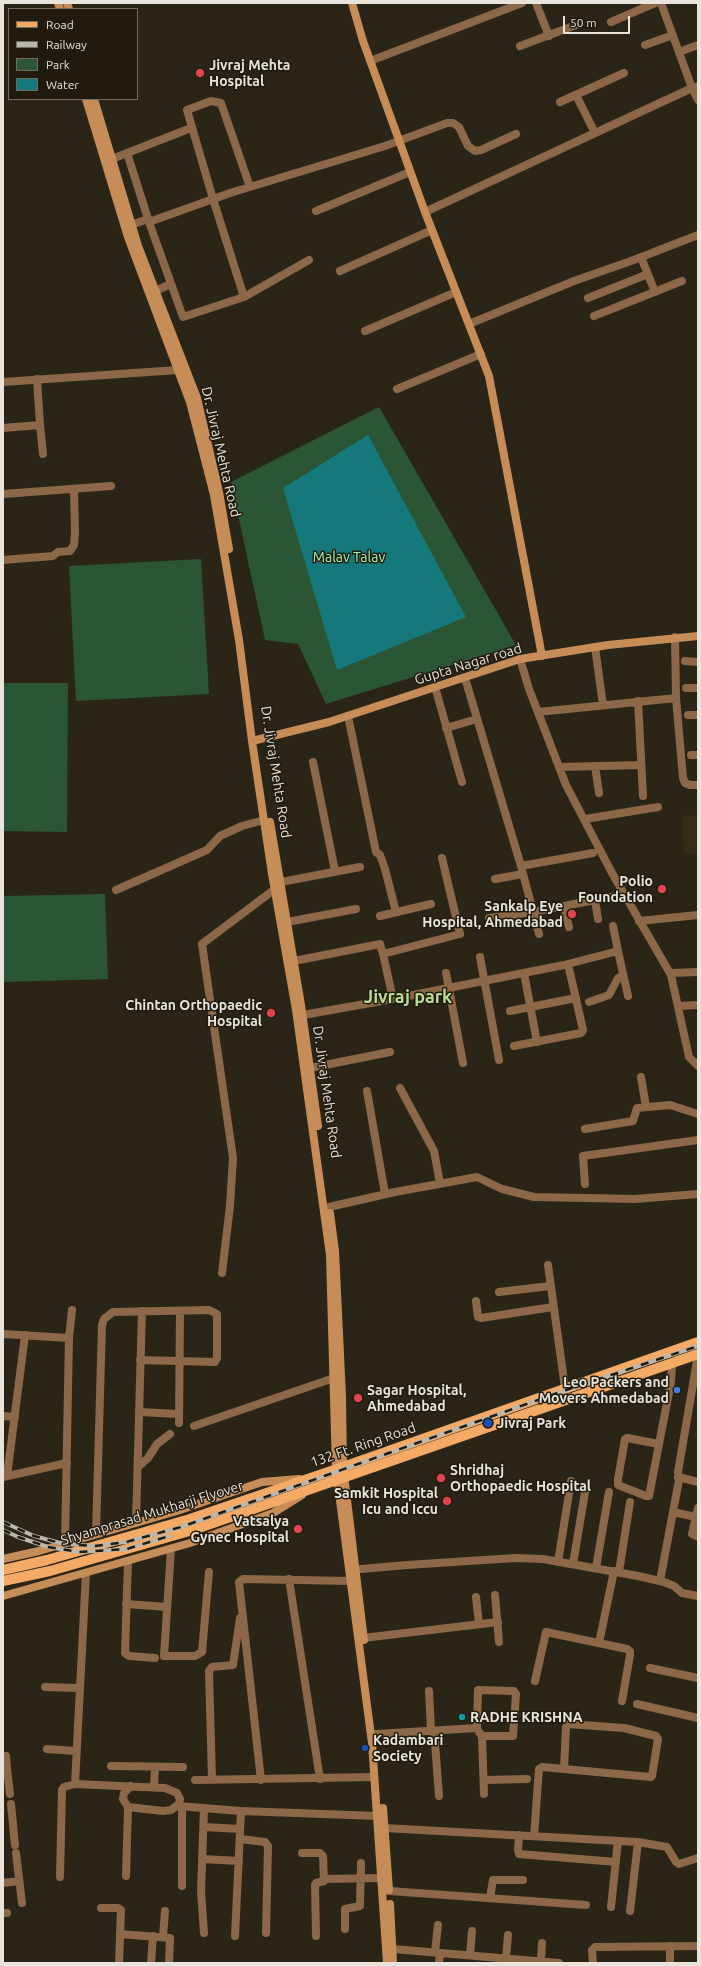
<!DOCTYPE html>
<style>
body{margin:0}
#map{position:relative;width:701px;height:1966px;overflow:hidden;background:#2b2517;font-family:Ubuntu,sans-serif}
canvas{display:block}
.frame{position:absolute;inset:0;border:4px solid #e8e4db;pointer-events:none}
.legend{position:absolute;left:8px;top:8px;width:130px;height:92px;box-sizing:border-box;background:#211b0e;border:1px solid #716b60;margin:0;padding:5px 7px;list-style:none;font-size:12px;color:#e8e4db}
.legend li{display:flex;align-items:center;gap:8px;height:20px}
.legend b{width:20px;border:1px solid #716b60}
.scale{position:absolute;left:563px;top:16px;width:67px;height:18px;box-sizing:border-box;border:2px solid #e8e4db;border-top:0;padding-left:5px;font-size:12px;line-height:14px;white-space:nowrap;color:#e8e4db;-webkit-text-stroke:3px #211b0e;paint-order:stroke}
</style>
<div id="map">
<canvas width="701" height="1966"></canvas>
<div class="frame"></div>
<ul class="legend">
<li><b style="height:5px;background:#f4aa65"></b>Road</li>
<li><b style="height:5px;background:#bcb7ad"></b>Railway</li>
<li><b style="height:11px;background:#2b5635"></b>Park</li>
<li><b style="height:11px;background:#15787b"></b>Water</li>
</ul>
<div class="scale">50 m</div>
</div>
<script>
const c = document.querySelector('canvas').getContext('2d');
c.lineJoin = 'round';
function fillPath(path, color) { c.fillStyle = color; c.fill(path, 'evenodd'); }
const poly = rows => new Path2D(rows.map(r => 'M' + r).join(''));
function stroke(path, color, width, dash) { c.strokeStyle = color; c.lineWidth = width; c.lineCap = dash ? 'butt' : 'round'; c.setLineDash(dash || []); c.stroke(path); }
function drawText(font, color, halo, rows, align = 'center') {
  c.font = font + ' Ubuntu,sans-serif'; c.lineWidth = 3; c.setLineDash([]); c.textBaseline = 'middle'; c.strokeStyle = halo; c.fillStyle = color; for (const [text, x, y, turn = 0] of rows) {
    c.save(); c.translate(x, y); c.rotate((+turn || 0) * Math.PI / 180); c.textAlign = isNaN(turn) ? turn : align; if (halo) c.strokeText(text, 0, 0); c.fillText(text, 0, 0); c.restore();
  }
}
const built = poly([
 [698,815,698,854,684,854,682,816]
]);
const green = poly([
 [379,407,516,645,326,704,298,644,265,640,231,482],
 [201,559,209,694,76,701,69,566],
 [3,683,68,683,67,832,3,831],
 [105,894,108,979,3,982,3,896]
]);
const water = poly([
 [368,435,466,617,337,670,283,488]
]);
const street = poly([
 [536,3,549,36],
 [661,3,692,88,698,86],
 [611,22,655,3],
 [645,45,673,35],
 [520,46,576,25],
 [679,52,698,45],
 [370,61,522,3],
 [576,95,595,133],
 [560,102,624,73],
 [112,159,127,153],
 [316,211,410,172],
 [425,212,692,88,698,100],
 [149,222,127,153,191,128],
 [131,225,148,219],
 [641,257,655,292],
 [309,260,244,297,183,317,149,222,230,193,385,146,447,123,453,123,459,127,468,146,475,151,481,150,516,134],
 [340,271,432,230],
 [155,291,171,284],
 [244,297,213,199,187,110,211,101,221,103,250,187],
 [588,298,648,274],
 [594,316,682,281],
 [469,324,574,281,631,261,698,235],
 [365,331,456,292],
 [3,382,178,370],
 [397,389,481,354],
 [40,425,43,454],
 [3,428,40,425,37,379],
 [3,494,111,486],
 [3,560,53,556,58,552,70,551,74,545,75,532,74,489],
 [675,637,676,698,683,778,685,783,690,785,698,785],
 [595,647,603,705],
 [520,659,529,689,566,785,612,873,671,975,689,1057,698,1066],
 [685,661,698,662],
 [465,678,521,866,593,853],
 [435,687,462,782],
 [686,688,698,688],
 [638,701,643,796],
 [538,712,676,698],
 [688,715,698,715],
 [348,716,376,852,380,855,385,869,396,912],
 [446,728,477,719],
 [691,755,698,755],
 [313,762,335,871],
 [595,766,599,793],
 [559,767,641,765],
 [585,819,658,807],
 [521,866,539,934],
 [495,879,523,874],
 [281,882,360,867],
 [116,890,207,850,220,836,242,826,264,820],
 [595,900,598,919],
 [564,906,569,927],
 [380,916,431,904],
 [489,918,533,912,616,896],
 [639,921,698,915],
 [287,922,356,909],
 [613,926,618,951],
 [480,957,499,1060],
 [294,961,380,944,383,954],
 [446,973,463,1063],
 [524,973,537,1042],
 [670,973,698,972],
 [393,999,564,965,618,951,628,996],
 [589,1002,609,995,618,978,623,976],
 [678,1006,698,1005],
 [510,1011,576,998],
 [303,1015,393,999,383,954,460,934,442,858],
 [514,1046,581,1033,583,1030,568,964],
 [310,1068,390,1052],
 [641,1077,646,1107],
 [400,1088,434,1151,440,1183],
 [367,1091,385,1194],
 [585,1129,633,1121,637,1108,670,1105,698,1114],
 [585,1184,583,1156,698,1140],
 [329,1207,395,1192,477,1177,502,1189,534,1197,635,1199,698,1194],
 [548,1265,565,1388],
 [222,1273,230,1206,233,1158,202,944,275,889],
 [499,1292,550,1286],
 [476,1301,478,1317,481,1318,553,1307],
 [3,1334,69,1338,65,1543],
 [69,1338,72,1310],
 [139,1412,179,1414],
 [3,1416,15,1417],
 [179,1423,180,1311],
 [194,1426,334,1378],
 [659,1444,627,1438,625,1439,618,1479,618,1485,646,1496,649,1496,671,1382,672,1364],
 [138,1467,148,1458,157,1444,170,1434],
 [7,1476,25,1335],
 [3,1477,67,1463],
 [678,1477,698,1482],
 [698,1508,692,1534,698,1537],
 [673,1512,696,1517],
 [136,1522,142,1311],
 [96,1534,102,1325,104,1319,113,1312,209,1310,217,1314,217,1358,215,1362,140,1360],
 [171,1549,164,1656,195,1656,202,1652,209,1572],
 [128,1561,125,1653,129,1656,155,1658],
 [558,1562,571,1481],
 [573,1564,586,1486],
 [596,1568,609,1492],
 [350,1570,407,1565,515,1558,543,1559,638,1576,664,1582,674,1586,682,1593,698,1596],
 [619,1572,630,1502],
 [86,1573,75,1784,165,1788,177,1793,180,1799,179,1804,171,1810,163,1811,128,1807,123,1799,124,1793,131,1786],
 [289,1579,320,1779],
 [660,1581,673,1512,679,1480,678,1472,698,1355],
 [495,1595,499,1642],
 [476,1597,479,1624],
 [126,1604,167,1607],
 [363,1638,498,1622],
 [599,1643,614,1571],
 [650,1668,698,1678],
 [535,1681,546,1632,627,1649,630,1651,630,1655,622,1701],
 [45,1687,80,1688],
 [429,1691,431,1730],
 [637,1704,698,1718],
 [434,1730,439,1796],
 [479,1732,482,1736,484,1794],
 [376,1734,477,1728,478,1690,514,1691,516,1694,513,1736,482,1736],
 [47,1749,76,1751],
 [6,1756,7,1769],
 [111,1766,183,1767],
 [3,1770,7,1769,10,1794],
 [195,1780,374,1777],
 [212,1780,209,1671,212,1667,233,1665,240,1618],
 [261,1780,239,1582,243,1579,351,1581],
 [484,1780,527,1779],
 [154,1787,155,1767],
 [11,1804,15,1845],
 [178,1806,241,1811,378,1816],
 [182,1806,182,1886],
 [204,1827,240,1829],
 [384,1828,638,1842,667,1847,676,1862,679,1864,698,1858],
 [519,1835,518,1850,519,1854,616,1862],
 [534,1836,539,1769,542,1767,564,1769,651,1777,652,1776,658,1739,656,1736,624,1728,568,1724,566,1727,564,1769],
 [240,1839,265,1842,268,1846,266,1933],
 [16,1853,22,1903],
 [302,1853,320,1853,323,1856,324,1881,316,1883,315,1885,316,1936],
 [202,1859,239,1861],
 [126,1876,128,1807],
 [60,1877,62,1790,64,1787,75,1784],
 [324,1879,382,1878],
 [3,1883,19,1881],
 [389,1891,586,1905],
 [490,1898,493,1880,523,1880],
 [611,1907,618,1841],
 [101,1908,118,1908,121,1910,119,1963],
 [630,1911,638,1842],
 [3,1913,7,1913],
 [345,1929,345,1909,360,1906,361,1863],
 [204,1933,201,1891,204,1808],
 [120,1934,170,1938,169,1963],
 [235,1936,241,1811],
 [163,1937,165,1911],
 [670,1946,670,1963],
 [393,1949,559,1963],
 [435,1952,438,1925],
 [470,1955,472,1931],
 [506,1958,508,1935],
 [541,1960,542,1943],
 [151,1963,153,1936],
 [439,1963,440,1953],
 [593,1963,592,1950,595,1947,698,1946]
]);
const secondary = poly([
 [58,3,60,9],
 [67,3,69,9],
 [352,3,363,41,425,212,489,376,542,656],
 [86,99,128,237,190,402,214,495,239,640,252,741,272,874,296,1010,330,1255,336,1470,372,1743,387,1963],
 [94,99,138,246,197,398,219,492,229,549],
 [252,741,329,722,520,659,608,645,698,636],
 [270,822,301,1005,318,1126],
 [330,1213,335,1251,342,1396,343,1467,364,1640],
 [3,1559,39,1551,177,1511,262,1482,299,1479],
 [3,1596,190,1543,273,1513,302,1495],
 [383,1808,389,1890],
 [390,1904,393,1963]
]);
const primary = poly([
 [3,1570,47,1560,190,1519,343,1467,698,1342],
 [3,1581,50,1571,193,1530,698,1354]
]);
const rail = poly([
 [3,1522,34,1536,64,1544,95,1546,126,1542,181,1527,566,1390,698,1346],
 [3,1530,18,1537,48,1547,79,1552,127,1549,169,1536]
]);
const markers = [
 [200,73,5,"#e0444e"],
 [662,889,5,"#e0444e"],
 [572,914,5,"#e0444e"],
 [271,1013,5,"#e0444e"],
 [677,1390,4,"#3f7fe0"],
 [358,1398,5,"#e0444e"],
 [488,1423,5,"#1a4fb4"],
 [441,1478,5,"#e0444e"],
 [447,1501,5,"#e0444e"],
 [298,1529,5,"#e0444e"],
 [462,1717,4,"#0f9aa8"],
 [365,1748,4,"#1a4fb4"]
];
const poiNames = [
 ["Jivraj Mehta",209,65],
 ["Hospital",209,81],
 ["Polio",653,881,"right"],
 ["Foundation",653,897,"right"],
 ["Sankalp Eye",563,906,"right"],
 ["Hospital, Ahmedabad",563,922,"right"],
 ["Chintan Orthopaedic",262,1005,"right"],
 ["Hospital",262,1021,"right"],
 ["Leo Packers and",669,1382,"right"],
 ["Movers Ahmedabad",669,1398,"right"],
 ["Sagar Hospital,",367,1390],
 ["Ahmedabad",367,1406],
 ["Jivraj Park",497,1423],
 ["Shridhaj",450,1470],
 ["Orthopaedic Hospital",450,1486],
 ["Samkit Hospital",438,1493,"right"],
 ["Icu and Iccu",438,1509,"right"],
 ["Vatsalya",289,1521,"right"],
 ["Gynec Hospital",289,1537,"right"],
 ["RADHE KRISHNA",470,1717],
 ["Kadambari",373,1740],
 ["Society",373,1756]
];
const streetNames = [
 ["Dr. Jivraj Mehta Road",221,452,77],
 ["Gupta Nagar road",468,664,-17],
 ["Dr. Jivraj Mehta Road",276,772,81],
 ["Dr. Jivraj Mehta Road",327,1092,82],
 ["132 Ft. Ring Road",363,1445,-19],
 ["Shyamprasad Mukharji Flyover",152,1513,-17]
];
const parkNames = [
 ["Malav Talav",349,557]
];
const districtNames = [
 ["Jivraj park",408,997]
];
fillPath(built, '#362d19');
fillPath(green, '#2b5635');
fillPath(water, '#15787b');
stroke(street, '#8c6848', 8);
stroke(secondary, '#c68d59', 8);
stroke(primary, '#f4aa65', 10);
stroke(rail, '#bcb7ad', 4);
stroke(rail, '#211b0e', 2.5, [8]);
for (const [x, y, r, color] of markers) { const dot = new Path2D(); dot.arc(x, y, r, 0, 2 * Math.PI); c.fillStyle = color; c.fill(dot); stroke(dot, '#211b0e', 1.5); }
drawText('bold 14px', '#e8e4db', '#211b0e', poiNames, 'left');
drawText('14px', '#e8e4db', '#211b0e', streetNames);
drawText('14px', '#a9f6b7', '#211b0e', parkNames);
drawText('bold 18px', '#b9db94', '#211b0e', districtNames);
</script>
